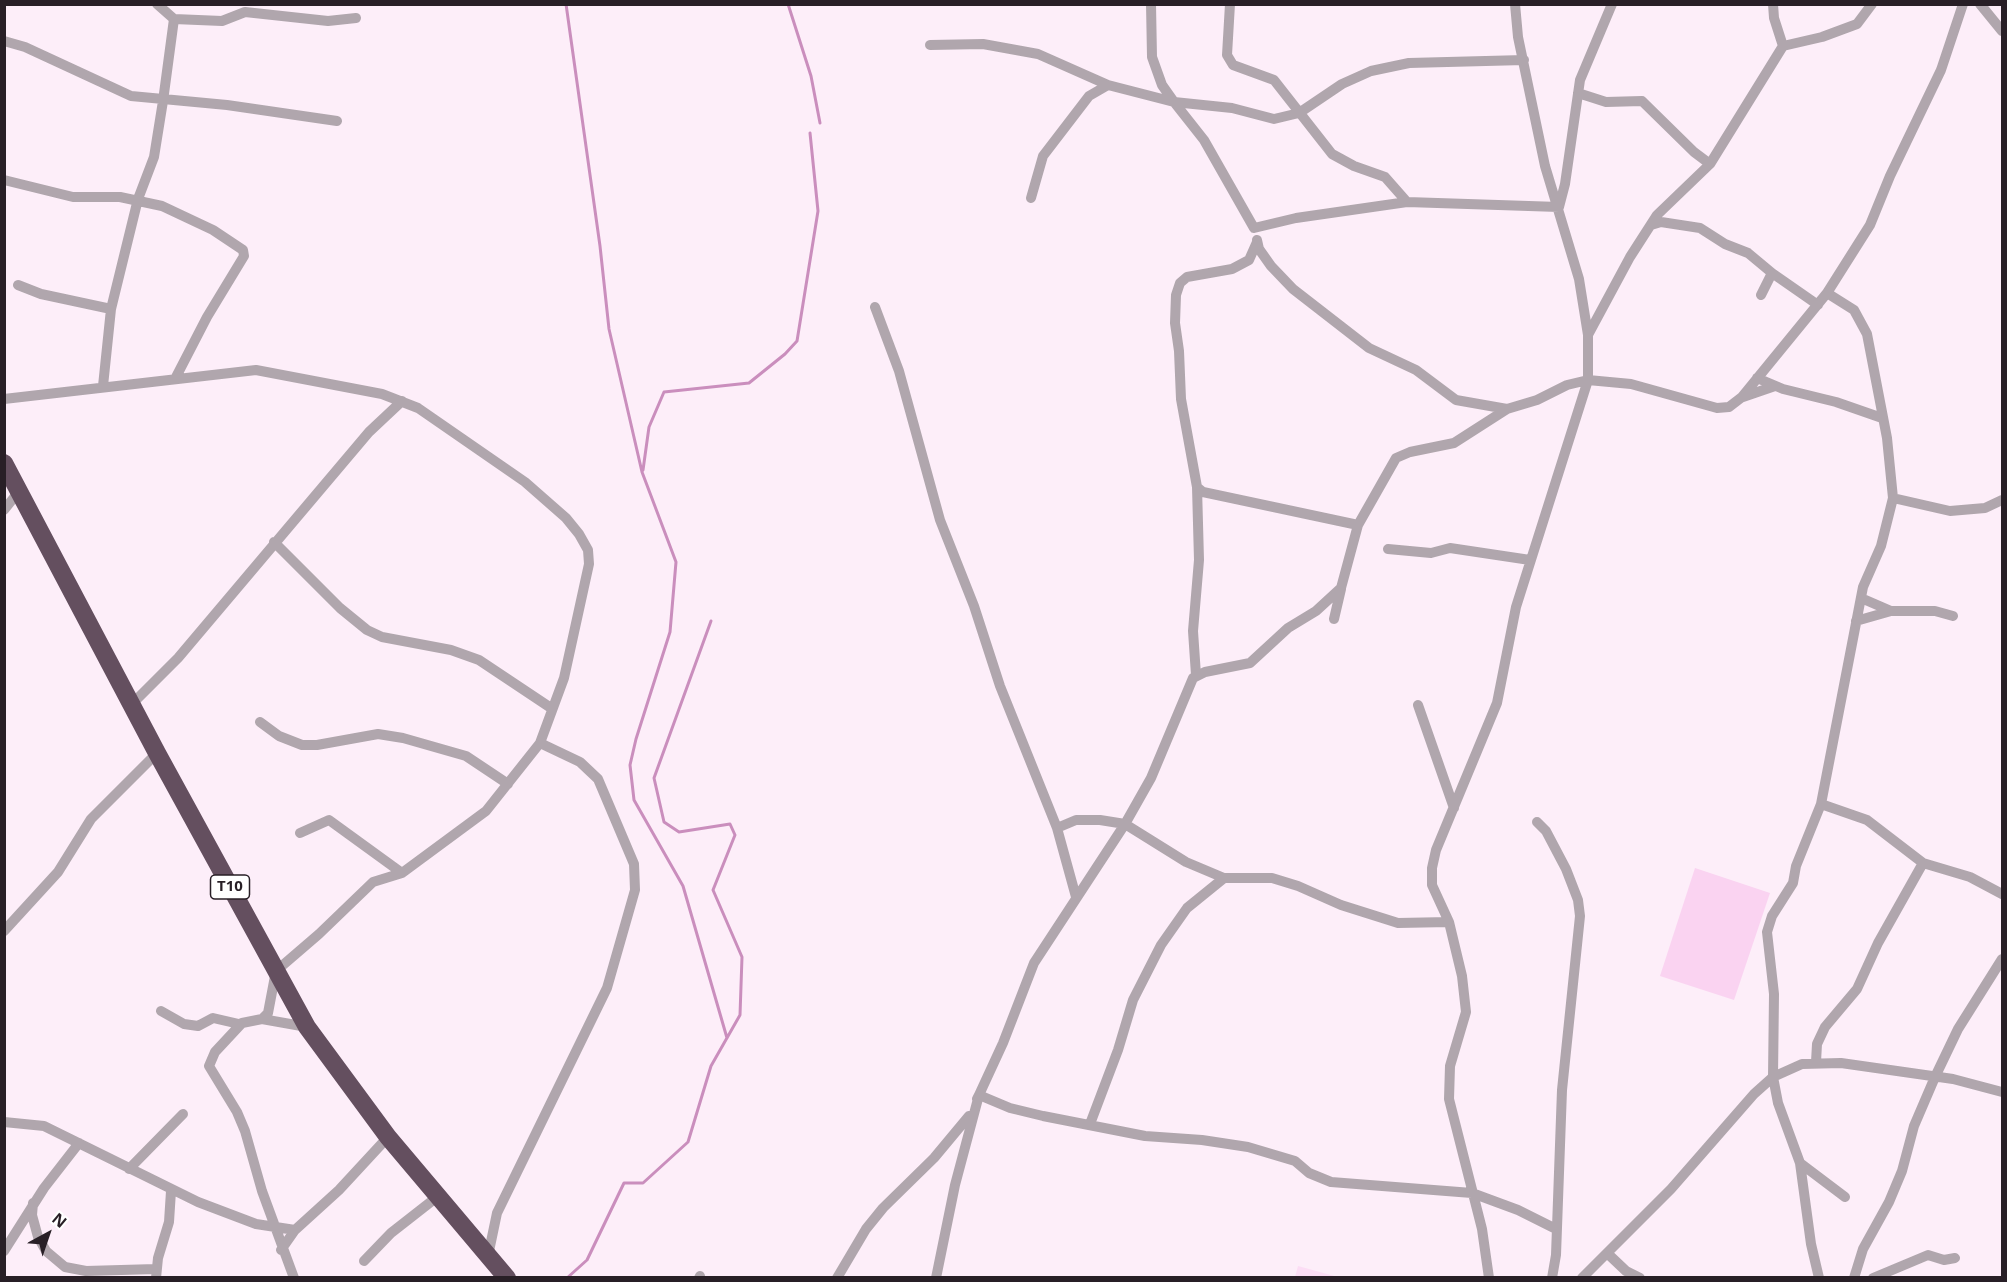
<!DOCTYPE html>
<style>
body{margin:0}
#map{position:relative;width:2007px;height:1282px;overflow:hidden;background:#fdeef9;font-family:"Noto Sans",sans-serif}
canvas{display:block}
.frame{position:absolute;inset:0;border:6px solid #281f26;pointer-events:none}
.north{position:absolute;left:18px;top:1204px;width:60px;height:60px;-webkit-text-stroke:4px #fff;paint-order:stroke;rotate:40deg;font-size:16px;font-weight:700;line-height:24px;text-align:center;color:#281f26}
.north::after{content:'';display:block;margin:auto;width:21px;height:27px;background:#281f26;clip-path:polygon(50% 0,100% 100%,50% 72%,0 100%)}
</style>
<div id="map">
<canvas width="2007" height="1282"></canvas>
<div class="frame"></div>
<div class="north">N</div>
</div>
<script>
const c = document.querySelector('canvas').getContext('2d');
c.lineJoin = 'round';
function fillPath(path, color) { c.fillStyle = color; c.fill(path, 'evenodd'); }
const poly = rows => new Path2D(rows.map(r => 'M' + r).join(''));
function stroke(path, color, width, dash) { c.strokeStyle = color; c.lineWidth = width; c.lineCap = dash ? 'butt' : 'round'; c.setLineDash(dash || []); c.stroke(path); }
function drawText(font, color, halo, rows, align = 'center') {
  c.font = font + ' "Noto Sans",sans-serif'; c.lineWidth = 4.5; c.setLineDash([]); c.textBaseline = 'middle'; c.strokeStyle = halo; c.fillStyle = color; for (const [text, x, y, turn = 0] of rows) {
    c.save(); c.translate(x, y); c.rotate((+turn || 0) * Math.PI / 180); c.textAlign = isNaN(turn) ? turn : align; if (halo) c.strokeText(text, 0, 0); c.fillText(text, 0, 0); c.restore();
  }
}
const built = poly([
 [1298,1266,1338,1277,1295,1277]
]);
const green = poly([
 [1695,868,1770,893,1734,1000,1660,976]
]);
const stream = poly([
 [566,4,600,246,609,329,642,472,676,562,670,632,636,739,630,765,634,800,683,886,727,1038],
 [788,4,811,76,820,123],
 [643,470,649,427,664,392,749,383,785,354,797,341,818,211,810,133],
 [567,1278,587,1260,624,1183,643,1183,688,1142,711,1066,740,1015,742,957,713,890,735,835,730,824,679,832,664,822,654,778,711,621]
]);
const street = poly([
 [1151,4,1152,57,1162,85,1174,102,1232,108,1274,119,1299,113,1342,84,1371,71,1409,63,1524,60],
 [1230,4,1227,55,1233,65,1274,80,1332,154,1354,166,1385,177,1407,202],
 [1773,4,1774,18,1783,46],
 [1980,4,2002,31],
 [174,19,222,21,245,12,328,21,356,18],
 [4,41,25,47,131,96,227,105,337,121],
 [930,45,983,44,1038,54,1108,85,1174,102,1204,140,1254,228,1296,218,1407,202,1559,207,1565,184,1580,80,1612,4],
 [1578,93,1606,102,1642,101,1694,152,1710,164],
 [4,180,73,197,120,197,162,206,213,230,243,250,244,256,207,317,176,377],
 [1031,198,1043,156,1089,96,1108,85],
 [1651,225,1661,222,1700,228,1725,244,1748,253,1772,273,1818,305],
 [1257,240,1259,249,1271,266,1293,289,1369,348,1416,370,1456,400,1507,409],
 [1257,242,1249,260,1232,269,1187,277,1180,283,1176,295,1175,323,1179,351,1181,399,1197,487,1203,492,1358,525],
 [18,285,41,294,111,309],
 [1761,295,1772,273],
 [875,307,899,371,940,520,974,606,1000,686,1057,828,1076,897],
 [1588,335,1630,257,1657,215,1710,164,1783,46,1822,37,1857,24,1872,4],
 [1757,378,1783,389,1836,402,1882,418],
 [103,386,111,309,138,199,154,157,163,101,174,19,157,4],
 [1743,397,1775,386],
 [4,399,256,370,382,394,418,408,525,482,566,518,579,534,588,550,589,564,564,678,540,743,486,811,402,873,373,882,319,934,276,971,268,1013,262,1019],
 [1893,498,1950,511,1985,508,2002,500],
 [4,510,20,490],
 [274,542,340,608,367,630,382,637,451,650,479,660,551,708],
 [1388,549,1431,553,1450,548,1530,560],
 [1861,598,1891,611,1935,611,1953,616],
 [1334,619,1341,589],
 [1856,621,1891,611],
 [1196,675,1193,631,1199,560,1197,487],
 [132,704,178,658,369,432,402,401],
 [1418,705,1454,808],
 [260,722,279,736,302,745,317,745,378,734,403,738,466,756,508,784],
 [1821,804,1867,820,1923,863],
 [1537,822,1546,831,1566,869,1578,900,1580,916,1562,1090,1556,1255,1552,1278],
 [1057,828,1076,820,1100,820,1125,824,1186,862,1224,878],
 [300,833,329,820,402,873],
 [4,931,58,872,91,819,157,753],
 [161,1011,184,1024,198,1026,213,1018,239,1024],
 [1816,1062,1817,1044,1825,1027,1857,989,1878,943,1923,863,1970,877,2002,894],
 [977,1099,979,1095,1010,1108,1043,1116,1145,1136,1202,1140,1248,1147,1295,1161,1309,1173,1331,1182,1472,1193,1518,1210,1556,1229],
 [4,1122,44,1126,198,1202,256,1224,295,1230],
 [1090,1124,1118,1050,1133,1000,1161,945,1187,908,1224,878,1272,878,1298,886,1341,905,1398,923,1449,922],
 [1800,1163,1845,1197],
 [129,1169,183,1114],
 [33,1203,32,1215,38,1237,46,1251,65,1267,86,1271,156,1269],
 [281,1250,295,1230,339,1190,388,1137],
 [4,1251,44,1188,79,1143],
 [1607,1253,1626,1271,1640,1278],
 [488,1256,497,1213,607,988,635,890,634,864,598,779,580,762,540,743],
 [364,1261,391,1233,437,1197],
 [156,1278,158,1258,169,1222,171,1191],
 [294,1278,262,1191,245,1131,237,1112,209,1066,215,1052,242,1023,262,1019,307,1027],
 [699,1278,700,1276],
 [837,1278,866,1229,883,1208,934,1158,969,1116],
 [936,1278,955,1185,979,1095,1003,1043,1034,963,1125,824,1151,778,1193,678,1205,672,1250,663,1288,628,1316,611,1341,588,1358,525,1396,458,1410,452,1454,443,1507,409,1537,400,1567,385,1588,380,1631,384,1717,408,1729,407,1742,397,1827,293,1870,225,1890,176,1941,70,1963,4],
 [1489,1278,1482,1229,1449,1099,1450,1066,1466,1012,1462,976,1449,922,1432,885,1432,868,1436,850,1497,703,1516,607,1588,380,1588,335,1579,279,1545,166,1518,37,1515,4],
 [1582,1278,1671,1189,1754,1094,1773,1077,1802,1064,1841,1063,1953,1079,2002,1092],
 [1819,1278,1811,1244,1800,1163,1778,1103,1773,1077,1774,994,1767,932,1772,916,1793,883,1796,866,1821,804,1863,587,1881,546,1893,498,1887,438,1867,334,1854,310,1827,293],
 [1854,1278,1863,1249,1889,1202,1902,1171,1914,1126,1935,1077,1958,1029,2002,959],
 [1873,1278,1928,1255,1944,1260,1955,1258]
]);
const highway = poly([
 [4,463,157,753,307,1027,388,1137,507,1278]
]);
const shields = [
 [230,887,39]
];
const shieldNames = [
 ["T10",230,887]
];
fillPath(built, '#fcddf5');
fillPath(green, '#fad3f1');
stroke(stream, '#ca8ebd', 3);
stroke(street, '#b0a6ad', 10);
stroke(highway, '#644f5f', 18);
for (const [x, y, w] of shields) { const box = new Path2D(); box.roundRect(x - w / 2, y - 12, w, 24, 4.5); c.fillStyle = '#fff'; c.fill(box); stroke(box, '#281f26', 1.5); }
drawText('bold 15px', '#281f26', null, shieldNames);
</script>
